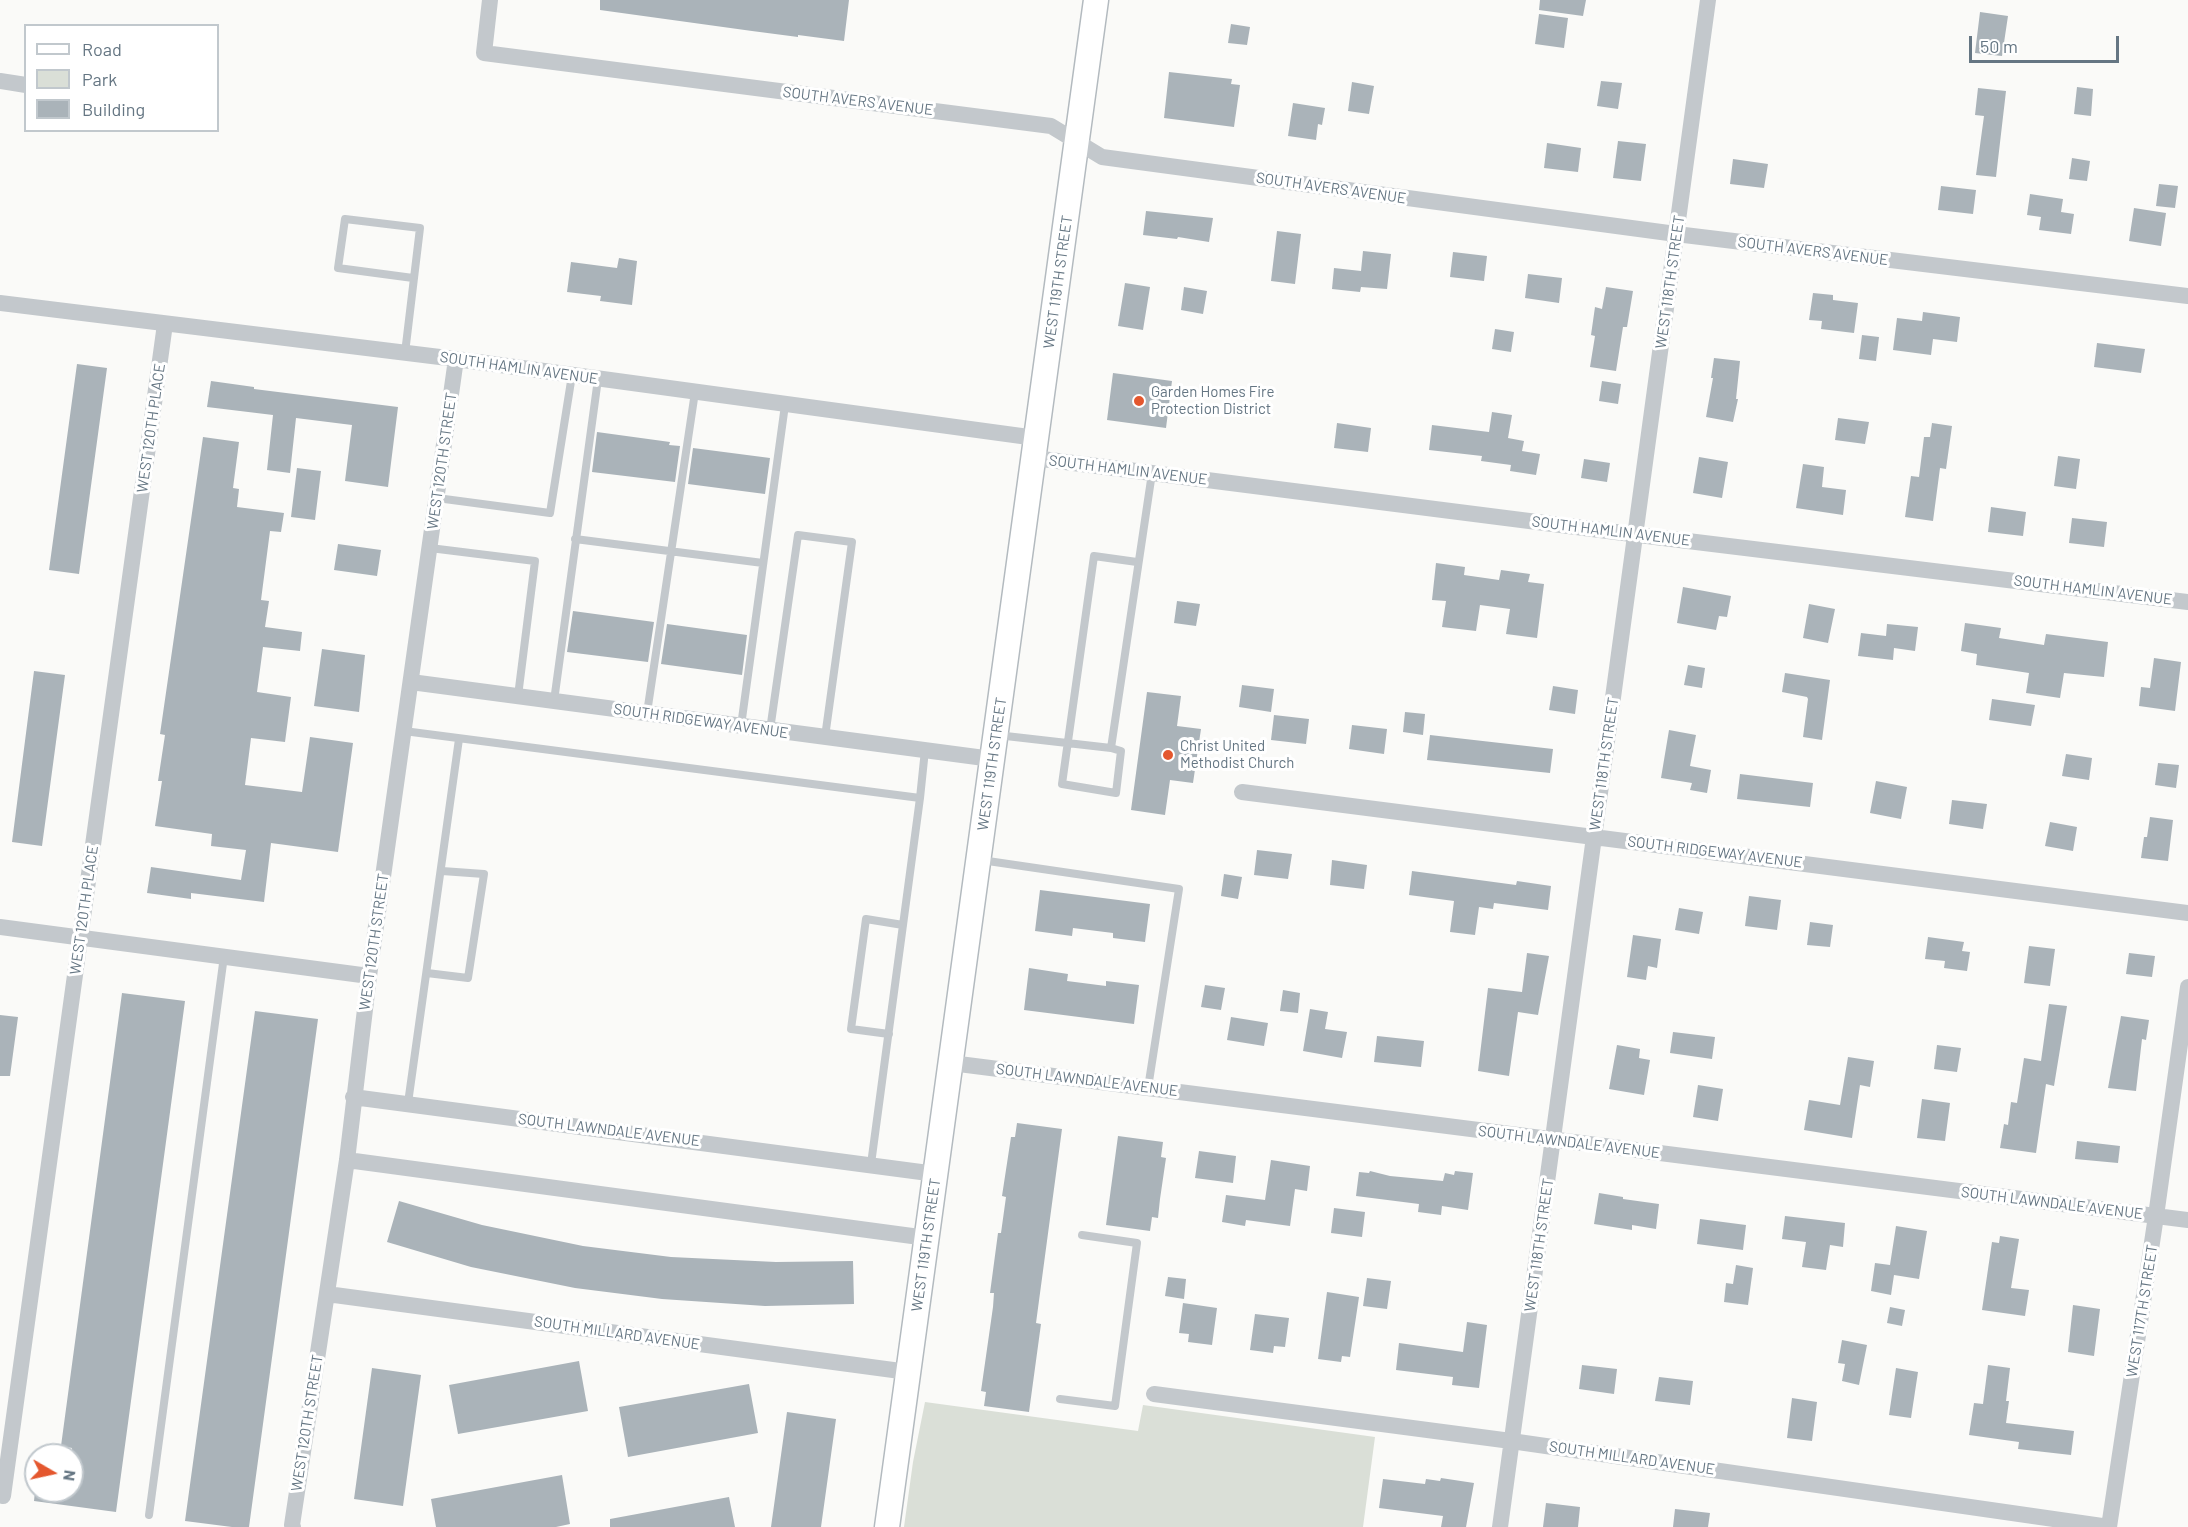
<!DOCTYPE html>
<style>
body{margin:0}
#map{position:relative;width:2188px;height:1527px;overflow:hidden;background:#fafaf8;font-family:Barlow,sans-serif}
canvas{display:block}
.legend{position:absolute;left:24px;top:24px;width:195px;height:108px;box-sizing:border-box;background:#fff;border:2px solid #c1c8cd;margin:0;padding:8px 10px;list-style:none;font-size:18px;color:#657683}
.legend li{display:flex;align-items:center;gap:12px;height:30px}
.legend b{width:30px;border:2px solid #c1c8cd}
.north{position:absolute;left:24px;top:1443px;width:60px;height:60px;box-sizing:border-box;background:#fff;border:2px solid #c1c8cd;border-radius:50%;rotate:99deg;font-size:16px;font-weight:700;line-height:24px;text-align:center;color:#657683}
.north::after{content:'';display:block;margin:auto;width:21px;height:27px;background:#e4572e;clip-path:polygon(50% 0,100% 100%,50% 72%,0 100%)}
.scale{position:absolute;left:1969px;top:36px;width:150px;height:27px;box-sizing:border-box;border:3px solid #657683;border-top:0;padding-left:8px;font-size:18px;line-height:21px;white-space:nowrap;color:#657683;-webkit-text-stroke:4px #fff;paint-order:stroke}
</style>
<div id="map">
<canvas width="2188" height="1527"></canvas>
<ul class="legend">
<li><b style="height:8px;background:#fff"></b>Road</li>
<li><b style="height:16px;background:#dadfd7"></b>Park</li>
<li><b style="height:16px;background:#aab3b9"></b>Building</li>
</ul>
<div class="north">N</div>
<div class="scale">50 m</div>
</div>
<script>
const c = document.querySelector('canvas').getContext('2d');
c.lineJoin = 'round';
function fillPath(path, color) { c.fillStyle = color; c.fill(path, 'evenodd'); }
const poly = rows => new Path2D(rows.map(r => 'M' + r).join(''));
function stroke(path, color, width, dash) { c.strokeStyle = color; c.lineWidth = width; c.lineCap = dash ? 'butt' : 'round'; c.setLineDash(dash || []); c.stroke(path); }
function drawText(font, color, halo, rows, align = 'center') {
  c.font = font + ' Barlow,sans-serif'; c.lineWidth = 6; c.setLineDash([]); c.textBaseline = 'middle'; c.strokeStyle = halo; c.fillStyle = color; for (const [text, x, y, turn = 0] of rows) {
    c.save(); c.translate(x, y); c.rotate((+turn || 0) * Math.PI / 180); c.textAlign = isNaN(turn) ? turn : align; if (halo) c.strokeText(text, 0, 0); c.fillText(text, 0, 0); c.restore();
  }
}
const green = poly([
 [925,1402,1138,1431,1143,1405,1375,1437,1363,1527,904,1527,913,1462]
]);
const building = poly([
 [600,0,849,0,844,41,798,35,798,37,752,31,600,10],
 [1540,0,1586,0,1583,16,1539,10],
 [1980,12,2008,16,2002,56,1975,53],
 [1539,14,1568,18,1564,48,1535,44],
 [1231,24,1250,27,1247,45,1228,43],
 [1169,72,1232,79,1231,84,1240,85,1234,127,1164,118],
 [1601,81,1622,83,1618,109,1597,106],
 [1352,82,1374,86,1369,114,1348,111],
 [2077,87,2093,89,2091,116,2074,114],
 [1978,88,2006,91,1996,177,1976,175,1984,116,1975,115],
 [1293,103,1325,108,1322,125,1318,124,1316,140,1288,136],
 [1618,141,1646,144,1641,181,1613,178],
 [1547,143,1581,148,1578,172,1544,168],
 [2072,158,2090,161,2087,181,2069,179],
 [1733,159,1768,164,1764,188,1730,184],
 [2159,184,2178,186,2175,208,2156,206],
 [1941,186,1976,190,1973,214,1938,210],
 [2030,194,2063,199,2061,212,2074,214,2071,234,2039,230,2041,217,2027,215],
 [2134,208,2166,213,2161,246,2129,241],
 [1146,211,1213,218,1209,242,1178,237,1177,239,1143,235],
 [1277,231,1301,234,1295,284,1271,281],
 [1363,251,1391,254,1387,289,1361,287,1360,292,1332,289,1334,268,1361,271],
 [1453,252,1487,256,1484,281,1450,277],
 [619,258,637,261,632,305,600,301,601,296,567,292,571,262,617,268],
 [1528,274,1562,278,1559,303,1525,298],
 [1125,283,1150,287,1143,330,1118,326],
 [1184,287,1207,291,1203,314,1181,310],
 [1606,287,1633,291,1627,327,1623,327,1616,371,1590,367,1595,336,1591,335,1595,307,1602,309],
 [1813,293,1833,295,1833,300,1858,303,1854,333,1821,329,1822,321,1809,320],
 [1923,312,1960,317,1957,342,1933,339,1931,355,1893,350,1897,318,1922,321],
 [1495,329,1514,332,1511,352,1492,349],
 [1862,335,1879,337,1876,361,1859,359],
 [2097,343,2145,349,2141,373,2094,367],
 [1714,358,1740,361,1736,399,1738,399,1733,422,1706,417,1713,378,1711,378],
 [77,364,107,368,79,574,49,570],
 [1113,373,1172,381,1166,428,1107,420],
 [211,381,254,387,254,389,398,407,388,487,345,481,352,425,296,418,290,473,267,470,273,415,207,407],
 [1602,381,1621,384,1618,404,1599,401],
 [1492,412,1512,415,1508,438,1524,441,1522,451,1540,454,1536,475,1510,471,1511,465,1481,461,1482,456,1429,450,1432,425,1489,432],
 [1838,418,1869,422,1865,444,1835,440],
 [1337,423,1371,428,1368,452,1334,448],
 [1932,423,1952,426,1946,469,1940,468,1933,521,1905,517,1911,476,1919,477,1924,437,1930,437],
 [597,432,670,442,669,445,680,446,675,482,592,472],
 [203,437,239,442,233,488,239,489,237,507,284,513,281,532,270,531,261,600,269,601,265,627,302,632,300,651,263,647,257,692,291,697,285,742,251,738,245,785,302,792,310,737,353,743,338,852,271,843,264,902,191,893,191,899,147,893,151,867,241,880,246,850,211,846,212,834,155,826,162,781,158,781,165,735,160,734],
 [693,448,770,458,765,494,688,484],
 [2058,456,2080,459,2076,489,2054,486],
 [1699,457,1728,462,1722,498,1693,493],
 [1584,459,1610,463,1607,482,1581,478],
 [1803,464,1824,467,1822,487,1846,490,1843,515,1796,508],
 [297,468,321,471,315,520,291,517],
 [1991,507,2026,512,2023,536,1988,532],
 [2072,518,2107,522,2104,547,2069,543],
 [338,544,381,550,377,576,334,570],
 [1436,563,1465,567,1464,575,1499,580,1501,570,1530,574,1528,582,1544,584,1537,638,1506,634,1510,609,1480,605,1476,631,1442,627,1446,601,1432,600],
 [1683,587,1731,596,1727,617,1719,616,1716,630,1677,623],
 [1177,601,1200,604,1196,626,1174,623],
 [1809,604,1835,609,1828,643,1803,638],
 [573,611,654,622,648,662,567,652],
 [1965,623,2001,628,1999,638,2044,645,2046,634,2108,642,2104,677,2064,673,2060,698,2026,693,2029,673,1976,665,1977,654,1961,651],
 [667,624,747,635,742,675,661,664],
 [1887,624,1918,627,1915,651,1894,648,1893,660,1858,656,1861,633,1886,636],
 [322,649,365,655,359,712,314,706],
 [2154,658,2181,662,2175,711,2139,706,2141,687,2150,688],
 [1688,665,1705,668,1702,688,1684,685],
 [34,671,65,675,42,846,12,842],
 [1785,673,1830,680,1822,740,1803,737,1808,699,1807,697,1782,692],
 [1242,685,1274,689,1271,712,1239,707],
 [1553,686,1578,690,1575,714,1549,710],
 [1147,692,1181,696,1177,726,1201,729,1193,783,1170,780,1165,815,1131,810],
 [1992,699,2035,705,2031,726,1989,720],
 [1405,712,1425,714,1423,735,1403,732],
 [1274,715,1309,719,1306,744,1271,740],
 [1352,725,1387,729,1384,754,1349,749],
 [1669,730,1696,735,1690,766,1711,770,1707,793,1690,790,1692,783,1661,778],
 [1430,735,1553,749,1550,773,1427,760],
 [2066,754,2092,758,2089,780,2062,776],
 [2158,763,2179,765,2176,788,2155,785],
 [1740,774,1813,783,1810,807,1737,799],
 [1876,781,1907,787,1901,819,1870,813],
 [1952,800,1987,804,1983,829,1949,824],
 [2150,817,2173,820,2168,861,2141,858,2144,837,2147,837],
 [2050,822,2077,827,2073,851,2045,846],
 [1257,850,1292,854,1288,879,1254,875],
 [1332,860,1367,865,1364,889,1330,885],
 [1412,871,1516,885,1517,881,1551,886,1548,910,1494,903,1493,909,1479,907,1475,935,1450,932,1454,901,1409,895],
 [1224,874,1242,877,1238,899,1221,896],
 [1040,890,1150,904,1145,942,1113,938,1113,933,1073,928,1072,936,1035,931],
 [1749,896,1781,900,1777,930,1745,926],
 [1679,908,1703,912,1699,934,1675,930],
 [1810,922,1833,925,1830,947,1807,945],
 [1633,935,1661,939,1657,968,1648,966,1646,980,1627,977],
 [1928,937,1964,942,1962,951,1970,952,1967,971,1944,968,1945,961,1925,959],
 [2029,946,2055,949,2050,986,2024,983],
 [1527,953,1549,956,1538,1015,1518,1012,1509,1076,1478,1071,1488,988,1522,992],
 [2129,953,2155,956,2152,977,2126,974],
 [1029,968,1068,974,1067,981,1106,986,1106,981,1139,985,1134,1024,1024,1010],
 [1205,985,1225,988,1221,1010,1201,1007],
 [1283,990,1300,993,1298,1013,1280,1011],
 [122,993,185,1001,116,1512,34,1501,35,1491,72,1491,72,1448,61,1446],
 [2049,1004,2067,1006,2054,1086,2046,1084,2036,1153,2000,1148,2004,1124,2008,1125,2011,1102,2017,1103,2024,1058,2041,1061],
 [1310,1009,1328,1012,1325,1029,1347,1032,1342,1058,1303,1051],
 [255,1011,318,1019,249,1527,232,1527,185,1521],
 [0,1015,18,1017,10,1076,0,1076],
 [2121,1016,2149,1020,2146,1040,2142,1039,2136,1091,2108,1088],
 [1231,1017,1268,1023,1264,1046,1227,1040],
 [1673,1032,1715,1037,1712,1059,1670,1053],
 [1377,1036,1424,1041,1421,1067,1374,1062],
 [1617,1045,1640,1049,1639,1058,1650,1060,1644,1095,1609,1089],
 [1937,1045,1961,1048,1957,1072,1934,1069],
 [1848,1057,1874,1061,1870,1087,1860,1085,1852,1138,1804,1130,1809,1100,1840,1105],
 [1698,1085,1723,1089,1718,1121,1693,1117],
 [1922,1099,1950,1103,1945,1141,1917,1138],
 [1017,1123,1062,1129,1036,1323,1041,1324,1029,1412,984,1406,986,1392,981,1391,993,1307,994,1293,990,1293,998,1233,1001,1233,1006,1197,1002,1196,1011,1137,1015,1137],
 [1118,1136,1163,1142,1161,1157,1166,1158,1160,1199,1158,1218,1152,1217,1150,1231,1106,1225],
 [2077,1141,2120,1146,2118,1163,2075,1159],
 [1199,1151,1236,1156,1233,1183,1195,1178],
 [1271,1160,1310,1166,1307,1191,1295,1189,1290,1226,1246,1220,1245,1226,1222,1222,1226,1195,1265,1200],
 [1370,1171,1390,1176,1443,1181,1445,1173,1454,1175,1455,1171,1473,1173,1468,1210,1442,1206,1441,1215,1418,1212,1419,1204,1356,1196,1359,1172,1369,1173],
 [1599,1193,1623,1197,1623,1199,1659,1204,1656,1229,1632,1225,1632,1230,1594,1224],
 [399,1201,482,1225,583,1246,671,1257,776,1262,853,1261,854,1304,765,1306,662,1299,575,1288,471,1267,387,1242],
 [1334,1208,1365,1212,1362,1237,1331,1233],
 [1785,1216,1845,1223,1843,1247,1830,1245,1826,1270,1802,1267,1806,1242,1782,1239],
 [1700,1219,1746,1225,1743,1250,1697,1244],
 [1896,1226,1927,1231,1919,1279,1894,1275,1891,1295,1871,1291,1875,1263,1890,1265],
 [2000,1236,2019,1239,2011,1288,2029,1290,2025,1316,1982,1310,1992,1242,1999,1243],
 [1736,1265,1753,1268,1748,1305,1724,1302,1726,1283,1733,1284],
 [1168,1277,1186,1279,1184,1299,1165,1296],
 [1367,1278,1391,1281,1387,1309,1363,1306],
 [1327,1292,1359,1297,1350,1357,1342,1356,1341,1362,1318,1359],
 [1183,1303,1217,1308,1212,1345,1188,1342,1189,1334,1179,1333],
 [2073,1305,2100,1309,2094,1356,2068,1352],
 [1890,1307,1905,1310,1902,1326,1887,1323],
 [1255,1314,1289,1318,1285,1347,1274,1346,1273,1353,1250,1350],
 [1467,1322,1487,1325,1479,1388,1452,1385,1453,1377,1396,1370,1399,1343,1463,1352],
 [1842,1340,1867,1345,1859,1385,1842,1381,1845,1364,1838,1363],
 [579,1361,588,1411,458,1434,449,1385],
 [1582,1365,1617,1369,1614,1394,1579,1389],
 [1988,1365,2010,1368,2006,1401,2009,1401,2006,1423,2074,1431,2071,1455,2018,1449,2019,1442,1969,1435,1974,1403,1983,1404],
 [372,1368,421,1375,403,1506,354,1499],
 [1896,1368,1918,1372,1911,1418,1889,1415],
 [1659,1377,1693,1381,1690,1405,1655,1401],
 [749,1384,758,1433,628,1457,619,1407],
 [1792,1398,1817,1402,1812,1441,1787,1438],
 [787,1412,836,1419,821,1527,771,1527],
 [562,1475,570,1524,556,1527,436,1527,431,1499],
 [1441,1478,1474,1483,1466,1527,1441,1527,1443,1516,1379,1508,1383,1479,1425,1484,1426,1479,1440,1481],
 [729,1497,735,1527,610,1527,610,1519],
 [1546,1503,1580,1507,1578,1527,1543,1527],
 [1675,1509,1710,1513,1708,1527,1673,1527]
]);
const lane = poly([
 [405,353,420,228,345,219,338,268,413,278],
 [437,498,550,513,572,375],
 [575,539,763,563],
 [430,548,535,561,518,696],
 [554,701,598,379],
 [647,713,695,392],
 [741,726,785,405],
 [770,730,798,535,852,542,825,737],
 [404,731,920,798,871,1164],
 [997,735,1111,748,1152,473],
 [1111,748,1121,751,1116,793,1062,784,1094,556,1137,562],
 [920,798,925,750],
 [981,860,1179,889,1148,1088],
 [427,973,468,978,484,874,442,871],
 [889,1034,851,1029,866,919,903,925],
 [408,1103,459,739],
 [1060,1399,1115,1406,1137,1243,1082,1235],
 [149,1515,224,956]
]);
const street = poly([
 [490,0,484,53,1051,126,1102,157,1676,234,2188,296],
 [0,81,26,85],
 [0,303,456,359,1036,438],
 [1034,458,1655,537,2188,602],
 [411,682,992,759],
 [1242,792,2188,913],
 [0,927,369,976],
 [951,1063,2188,1220],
 [353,1097,936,1174],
 [347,1160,927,1238],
 [327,1294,908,1372],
 [1154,1394,1511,1441,2109,1527],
 [3,1496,165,324],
 [293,1527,292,1525,347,1160,369,976,456,359],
 [1500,1527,1708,0],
 [2109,1527,2156,1216,2188,987]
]);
const secondary = poly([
 [887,1527,1096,0]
]);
const markers = [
 [1139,401,6,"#e4572e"],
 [1168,755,6,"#e4572e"]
];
const streetNames = [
 ["SOUTH AVERS AVENUE",858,101,7],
 ["SOUTH AVERS AVENUE",1331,188,8],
 ["SOUTH AVERS AVENUE",1813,251,7],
 ["WEST 119TH STREET",1058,282,-82],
 ["WEST 118TH STREET",1670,282,-82],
 ["SOUTH HAMLIN AVENUE",519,368,8],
 ["WEST 120TH PLACE",151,428,-82],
 ["WEST 120TH STREET",442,461,-82],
 ["SOUTH HAMLIN AVENUE",1128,470,7],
 ["SOUTH HAMLIN AVENUE",1611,531,7],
 ["SOUTH HAMLIN AVENUE",2093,590,7],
 ["SOUTH RIDGEWAY AVENUE",701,721,8],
 ["WEST 119TH STREET",992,764,-82],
 ["WEST 118TH STREET",1604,764,-82],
 ["SOUTH RIDGEWAY AVENUE",1715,852,7],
 ["WEST 120TH PLACE",84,910,-82],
 ["WEST 120TH STREET",374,942,-82],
 ["SOUTH LAWNDALE AVENUE",1087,1080,7],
 ["SOUTH LAWNDALE AVENUE",609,1130,7],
 ["SOUTH LAWNDALE AVENUE",1569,1142,7],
 ["SOUTH LAWNDALE AVENUE",2052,1203,7],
 ["WEST 119TH STREET",926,1245,-82],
 ["WEST 118TH STREET",1539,1245,-82],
 ["WEST 117TH STREET",2142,1311,-81],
 ["SOUTH MILLARD AVENUE",617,1333,8],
 ["WEST 120TH STREET",307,1423,-81],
 ["SOUTH MILLARD AVENUE",1632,1458,8]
];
const poiNames = [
 ["Garden Homes Fire",1151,392],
 ["Protection District",1151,409],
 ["Christ United",1180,746],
 ["Methodist Church",1180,763]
];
fillPath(green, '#dadfd7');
fillPath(building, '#aab3b9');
stroke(secondary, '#b3babf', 27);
stroke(lane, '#c3c8cc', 8);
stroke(street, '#c3c8cc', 16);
stroke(secondary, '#fff', 24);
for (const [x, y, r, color] of markers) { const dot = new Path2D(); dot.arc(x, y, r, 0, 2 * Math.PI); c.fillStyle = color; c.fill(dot); stroke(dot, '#fff', 2); }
drawText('15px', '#657683', '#fff', streetNames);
drawText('15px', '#657683', '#fff', poiNames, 'left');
</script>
